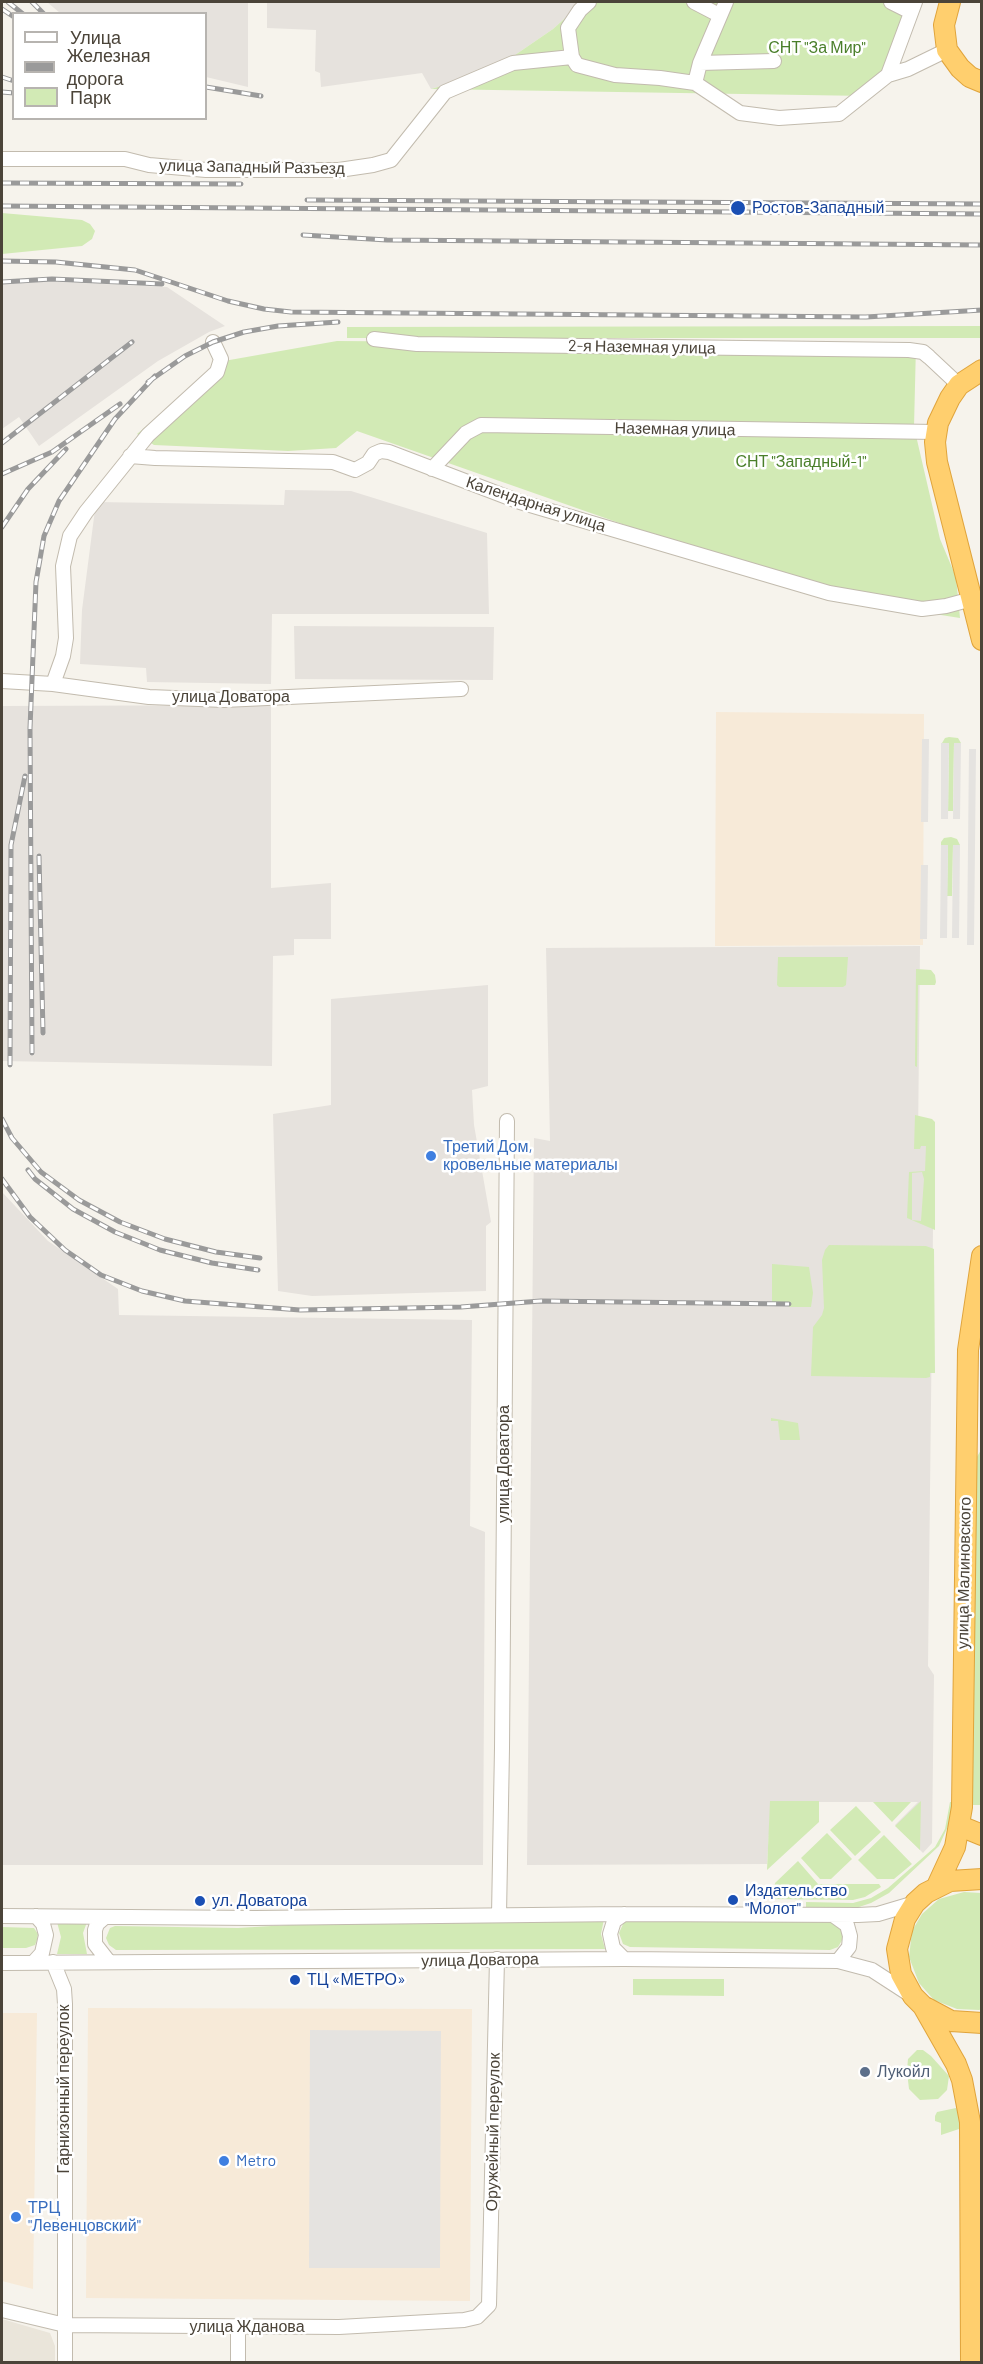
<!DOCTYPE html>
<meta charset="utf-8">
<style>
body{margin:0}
#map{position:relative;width:983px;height:2364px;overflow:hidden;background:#f6f3ec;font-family:Barlow,sans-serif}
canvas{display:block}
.frame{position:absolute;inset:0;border:3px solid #4b4439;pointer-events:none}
.legend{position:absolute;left:12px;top:12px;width:195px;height:108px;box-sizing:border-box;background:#fff;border:2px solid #b7b4b0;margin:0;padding:8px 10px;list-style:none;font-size:18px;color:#4b4439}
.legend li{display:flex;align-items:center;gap:12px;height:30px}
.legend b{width:30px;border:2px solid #b7b4b0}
</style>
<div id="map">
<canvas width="983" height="2364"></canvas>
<div class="frame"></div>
<ul class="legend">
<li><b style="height:8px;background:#fff"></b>Улица</li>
<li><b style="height:8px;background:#9a9a9a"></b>Железная дорога</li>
<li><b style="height:16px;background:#d2eab5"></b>Парк</li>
</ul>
</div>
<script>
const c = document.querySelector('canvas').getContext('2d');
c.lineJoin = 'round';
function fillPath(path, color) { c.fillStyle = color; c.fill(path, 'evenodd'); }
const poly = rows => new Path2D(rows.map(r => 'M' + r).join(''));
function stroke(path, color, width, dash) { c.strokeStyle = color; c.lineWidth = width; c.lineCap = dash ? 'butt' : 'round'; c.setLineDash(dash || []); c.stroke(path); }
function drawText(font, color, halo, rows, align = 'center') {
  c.font = font + ' Barlow,sans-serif'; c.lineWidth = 5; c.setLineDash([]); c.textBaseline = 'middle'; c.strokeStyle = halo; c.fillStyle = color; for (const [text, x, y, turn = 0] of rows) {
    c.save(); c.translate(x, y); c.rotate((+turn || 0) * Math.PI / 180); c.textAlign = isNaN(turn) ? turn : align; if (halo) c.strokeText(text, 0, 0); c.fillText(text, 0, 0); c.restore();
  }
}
const residential = poly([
 [2,2319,50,2333,55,2346,55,2362,2,2362]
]);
const commercial = poly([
 [716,712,924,714,923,945,715,946],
 [88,2008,472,2009,470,2301,86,2298],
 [2,2013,37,2013,33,2289,2,2281]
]);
const industrial = poly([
 [47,2,248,2,248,87,206,77,206,14,60,13],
 [267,2,583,2,553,29,515,55,471,77,431,89,422,73,321,87,320,73,315,71,316,30,267,28],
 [17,280,167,287,225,326,209,332,158,361,39,446,19,417,2,429,2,281],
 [285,490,351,491,487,533,489,614,272,614,271,684,147,682,146,668,80,664,82,610,96,502,284,505],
 [294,626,494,627,493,680,295,679],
 [271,705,271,888,331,883,331,939,294,939,294,955,273,956,272,1066,2,1061,3,706],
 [920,946,918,1140,934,1140,928,1666,934,1675,932,1843,923,1853,895,1825,918,1802,771,1802,767,1864,527,1865,534,1138,550,1141,546,948],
 [488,985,488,1086,472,1090,474,1125,491,1222,486,1226,486,1291,312,1296,278,1291,273,1114,331,1105,331,999],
 [2,1192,48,1241,118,1289,119,1315,472,1320,470,1526,485,1532,483,1865,2,1865]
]);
const green = poly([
 [583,2,919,2,890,78,867,96,431,89,471,77,515,55,553,29],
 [2,213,82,220,90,224,95,231,92,239,82,246,2,254],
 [981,326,981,338,347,338,347,327],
 [337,341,916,345,914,427,940,539,956,577,960,618,833,598,357,431,336,448,288,451,154,445,137,434,224,361],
 [949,737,958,738,961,743,954,743,953,811,948,811,949,743,942,743,945,738],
 [951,837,957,839,960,845,953,845,952,896,947,896,948,845,941,845,941,842,944,838],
 [778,957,848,957,846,985,843,987,779,987,777,985],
 [916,969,931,970,935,975,936,982,935,985,918,985,917,1067,915,1066],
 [915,1115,932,1119,935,1122,935,1230,907,1218,909,1172,925,1171,926,1146,921,1146,920,1149,914,1149],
 [912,1173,922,1172,924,1179,921,1221,912,1220],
 [829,1245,926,1246,934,1249,935,1373,930,1373,930,1377,926,1378,811,1376,813,1327,822,1315,824,1308,822,1260,825,1250],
 [772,1264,809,1267,813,1293,811,1307,789,1307,789,1304,772,1303],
 [771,1418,798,1423,800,1440,780,1440,778,1421,771,1421],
 [981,1450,982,1805,972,1805,975,1460],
 [770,1801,819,1801,819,1822,767,1870],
 [921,1801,920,1850,895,1826],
 [873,1802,911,1802,892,1822],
 [950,1802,953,1802,949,1824,939,1846,889,1893,871,1903,853,1909,806,1910,806,1902,853,1903,871,1898,888,1888,935,1847,945,1829],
 [856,1806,881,1832,855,1856,830,1830],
 [827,1833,852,1859,831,1879,820,1879,801,1858],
 [884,1835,912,1864,894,1879,877,1879,858,1860],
 [798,1861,818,1884,879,1884,881,1887,865,1897,853,1900,773,1899,775,1883],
 [964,1892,981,1893,982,2009,979,2010,957,2009,934,2000,919,1983,909,1957,912,1931,922,1914,939,1899],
 [604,1919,601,1934,605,1949,116,1950,109,1945,106,1938,110,1928,115,1926,238,1928,322,1923],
 [630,1920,833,1921,843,1930,844,1937,838,1947,830,1950,630,1947,623,1944,619,1933,624,1922],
 [57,1922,87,1922,83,1933,87,1954,57,1954,61,1937],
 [2,1927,34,1928,38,1934,37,1940,35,1945,26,1948,2,1948],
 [633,1979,724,1979,724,1996,633,1995],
 [917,2050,923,2050,931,2056,949,2076,947,2090,938,2099,920,2100,909,2089,907,2072,914,2072,914,2075,916,2072,930,2072,930,2069,916,2070,916,2066,914,2070,907,2070,908,2059],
 [956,2108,959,2114,959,2129,941,2135,941,2123,935,2121,935,2116,937,2112]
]);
const parking = poly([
 [922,739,929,739,928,822,921,822],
 [941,743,949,743,948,819,941,819],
 [954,743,961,743,960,819,953,819],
 [969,749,976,749,974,945,967,945],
 [941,845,948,845,947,938,940,938],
 [953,845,960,845,959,938,952,938],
 [921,865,928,865,927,939,920,939],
 [310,2030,441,2031,440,2268,309,2268]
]);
const minor = poly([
 [694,2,719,15],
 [891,2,911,12],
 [572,57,577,65,615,75,660,78,695,83,740,113,779,118,839,114,888,75,908,69,947,50],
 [700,63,774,61],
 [888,75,915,2],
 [695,83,700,63,726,2],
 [2,159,125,159,149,165,206,170,339,170,373,165,391,160,445,92,513,63,572,57,568,28,580,10,589,2],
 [374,339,417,344,909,350,923,352,929,357,959,385],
 [130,456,155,458,333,462,355,470,368,463,374,454,381,451,389,452,520,502,829,593,922,609,946,606,972,599],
 [432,469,466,433,481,425,936,432],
 [2,681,53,684,149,697,224,700,461,689],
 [53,684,63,656,66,638,63,566,70,536,86,512,148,435,217,372,221,359,213,342],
 [499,1915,502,1748,507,1121],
 [833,1915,847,1925,850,1936,849,1947,838,1961],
 [2,1916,255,1918,624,1914,858,1915,878,1914,915,1903],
 [105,1917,97,1924,95,1930,95,1944,109,1962],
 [624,1959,613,1948,610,1934,614,1921,624,1914],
 [53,1962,64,1989,65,2004,65,2362],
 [2,1963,624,1959,838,1961,872,1970,909,1994],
 [33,1963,42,1953,46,1935,43,1924,36,1916],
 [2,2310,65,2325,339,2327,464,2320,477,2317,489,2305,497,1959],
 [238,2362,238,2327]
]);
const highway = poly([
 [950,2,944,25,947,50,960,68,970,77,982,82],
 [982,370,959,385,950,398,938,423,935,442,937,462,982,640],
 [960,1826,982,1835],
 [982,1879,950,1881,926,1893,915,1903,905,1919,897,1949,901,1974,913,1996,923,2006,951,2021,982,2023],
 [937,1886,955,1847,962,1807,968,1350,982,1256],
 [923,2006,956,2064,962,2080,970,2122,971,2362]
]);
const rail = poly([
 [8,2,23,14],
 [32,2,44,14],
 [2,9,14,17],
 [2,77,14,81],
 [206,87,261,96],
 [2,92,14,93],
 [2,183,241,184],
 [307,200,982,204],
 [2,206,982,214],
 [303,235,387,240,982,245],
 [2,261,56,262,135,270,228,301,264,309,291,312,866,317,982,310],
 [2,282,52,279,162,284],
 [148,382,185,356,213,342,244,332,278,326,338,322],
 [2,443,132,342],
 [2,474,52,452,120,404],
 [2,527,28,489,66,449],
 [39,856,43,1033],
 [32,1053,30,728,36,582,44,536,59,501,115,419,155,376],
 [10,1065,11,845,25,776],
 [2,1119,12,1138,41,1172,79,1200,120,1222,165,1239,216,1252,260,1258],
 [28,1170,35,1179,73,1209,115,1232,160,1250,212,1263,258,1270],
 [2,1179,30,1217,65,1250,101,1275,142,1291,185,1301,300,1310,461,1307,541,1301,789,1304]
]);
const markers = [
 [738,208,8,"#1a4fb4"],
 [431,1156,6,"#3f7fe0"],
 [733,1900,6,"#1a4fb4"],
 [200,1901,6,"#1a4fb4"],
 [295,1980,6,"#1a4fb4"],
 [865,2072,6,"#5c6f8a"],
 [224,2161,6,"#3f7fe0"],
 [16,2217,6,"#3f7fe0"]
];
const parkNames = [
 ["СНТ \"За Мир\"",817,48],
 ["СНТ \"Западный-1\"",801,462]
];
const streetNames = [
 ["улица Западный Разъезд",252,167,1],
 ["2-я Наземная улица",642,347,1],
 ["Наземная улица",675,429,1],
 ["Календарная улица",536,504,18],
 ["улица Доватора",231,697],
 ["улица Доватора",504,1464,-90],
 ["улица Малиновского",964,1573,-89],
 ["улица Доватора",480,1960,-1],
 ["Гарнизонный переулок",64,2089,-90],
 ["Оружейный переулок",493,2132,-89],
 ["улица Жданова",247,2327]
];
const transitNames = [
 ["Ростов-Западный",752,208],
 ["Издательство",745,1891],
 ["\"Молот\"",745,1909],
 ["ул. Доватора",212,1901],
 ["ТЦ «МЕТРО»",307,1980]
];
const shopNames = [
 ["Третий Дом,",443,1147],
 ["кровельные материалы",443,1165],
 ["Metro",236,2161],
 ["ТРЦ",28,2208],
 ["\"Левенцовский\"",28,2226]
];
const serviceNames = [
 ["Лукойл",877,2072]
];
fillPath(residential, '#eae5da');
fillPath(commercial, '#f7ead8');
fillPath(industrial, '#e6e2dd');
fillPath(green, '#d2eab5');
fillPath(parking, '#e5e3e0');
stroke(minor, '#c2bbae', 16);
stroke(highway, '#e0a43c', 22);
stroke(minor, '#fff', 14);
stroke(highway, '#ffcf6e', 20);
stroke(rail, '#9a9a9a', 5);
stroke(rail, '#fff', 3, [9]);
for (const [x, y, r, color] of markers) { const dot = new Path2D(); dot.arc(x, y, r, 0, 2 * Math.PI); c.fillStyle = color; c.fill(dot); stroke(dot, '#fff', 2); }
drawText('16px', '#4a7f2a', '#fff', parkNames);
drawText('16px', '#4b4439', '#fff', streetNames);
drawText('16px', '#164399', '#fff', transitNames, 'left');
drawText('16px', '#366cbe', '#fff', shopNames, 'left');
drawText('16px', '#4e5e75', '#fff', serviceNames, 'left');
</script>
